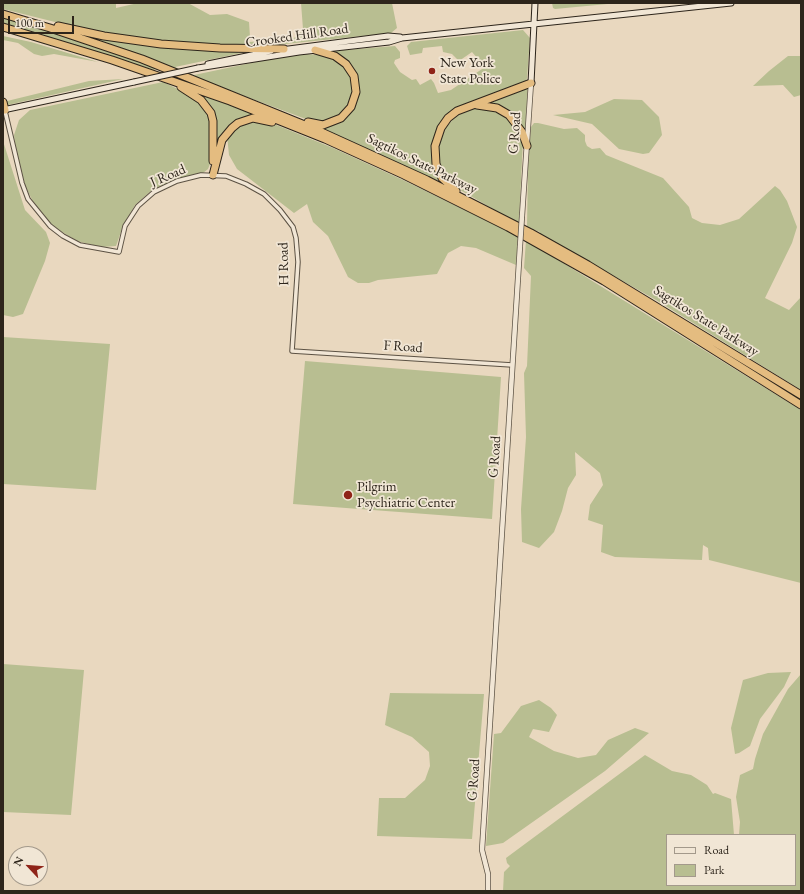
<!DOCTYPE html>
<style>
body{margin:0}
#map{position:relative;width:804px;height:894px;overflow:hidden;background:#e9d8bf;font-family:"EB Garamond",serif}
canvas{display:block}
.frame{position:absolute;inset:0;border:4px solid #2d251b;pointer-events:none}
.legend{position:absolute;left:666px;top:834px;width:130px;height:52px;box-sizing:border-box;background:#f1e6d5;border:1px solid #a3998b;margin:0;padding:5px 7px;list-style:none;font-size:12px;color:#2d251b}
.legend li{display:flex;align-items:center;gap:8px;height:20px}
.legend b{width:20px;border:1px solid #a3998b}
.north{position:absolute;left:8px;top:846px;width:40px;height:40px;box-sizing:border-box;background:#f1e6d5;border:1px solid #a3998b;border-radius:50%;rotate:296deg;font-size:11px;font-weight:700;line-height:16px;text-align:center;color:#2d251b}
.north::after{content:'';display:block;margin:auto;width:14px;height:18px;background:#8f2418;clip-path:polygon(50% 0,100% 100%,50% 72%,0 100%)}
.scale{position:absolute;left:8px;top:16px;width:66px;height:18px;box-sizing:border-box;border:2px solid #2d251b;border-top:0;padding-left:5px;font-size:12px;line-height:14px;white-space:nowrap;color:#2d251b;-webkit-text-stroke:3px #f1e6d5;paint-order:stroke}
</style>
<div id="map">
<canvas width="804" height="894"></canvas>
<div class="frame"></div>
<ul class="legend">
<li><b style="height:5px;background:#f1e6d5"></b>Road</li>
<li><b style="height:11px;background:#b8be91"></b>Park</li>
</ul>
<div class="north">N</div>
<div class="scale">100 m</div>
</div>
<script>
const c = document.querySelector('canvas').getContext('2d');
c.lineJoin = 'round';
function fillPath(path, color) { c.fillStyle = color; c.fill(path, 'evenodd'); }
const poly = rows => new Path2D(rows.map(r => 'M' + r).join(''));
function stroke(path, color, width, dash) { c.strokeStyle = color; c.lineWidth = width; c.lineCap = dash ? 'butt' : 'round'; c.setLineDash(dash || []); c.stroke(path); }
function drawText(font, color, halo, rows, align = 'center') {
  c.font = font + ' "EB Garamond",serif'; c.lineWidth = 3.5; c.setLineDash([]); c.textBaseline = 'middle'; c.strokeStyle = halo; c.fillStyle = color; for (const [text, x, y, turn = 0] of rows) {
    c.save(); c.translate(x, y); c.rotate((+turn || 0) * Math.PI / 180); c.textAlign = isNaN(turn) ? turn : align; if (halo) c.strokeText(text, 0, 0); c.fillText(text, 0, 0); c.restore();
  }
}
const green = poly([
 [3,3,116,3,116,8,138,3,188,3,210,15,227,14,249,22,250,37,248,42,289,40,296,37,303,29,301,3,392,3,397,28,391,33,276,45,198,45,95,32,3,9],
 [552,3,618,3,555,9,553,8],
 [3,17,105,48,157,68,154,70,3,24],
 [523,30,530,38,527,78,526,81,452,113,433,141,443,183,318,127,354,109,358,98,359,85,355,71,347,61,331,51,395,46,400,52,400,58,395,60,394,63,400,72,412,80,416,79,420,85,431,79,434,83,438,93,451,90,485,67,472,52,459,61,452,54,443,52,442,46,423,48,422,53,410,55,407,46,411,42],
 [3,36,31,42,98,62,54,54,42,56,34,54,18,43,3,40],
 [95,37,251,51,175,67,194,75,270,59,306,54,319,55,334,59,346,67,353,79,354,93,349,107,340,116,325,122,311,121,93,39],
 [788,56,801,56,801,95,794,97,783,85,753,86,769,71],
 [123,79,3,106,3,102,89,81],
 [163,82,195,97,207,111,212,129,210,164,208,169,203,173,169,182,151,191,135,205,122,229,116,246,101,247,77,241,54,227,37,209,25,186,15,148,14,135,19,120,30,110],
 [528,87,525,131,513,115,487,103],
 [197,92,262,116,241,118,231,124,223,133,217,143,215,155,216,118,209,104],
 [614,99,642,100,659,117,662,135,649,153,643,154,619,149,592,124,553,115,585,112],
 [473,108,493,109,506,116,523,139,519,224,455,187,444,176,437,155,442,132,456,116],
 [250,121,274,124,333,148,403,180,518,236,516,265,476,248,461,246,448,253,437,274,378,280,369,283,358,283,348,277,328,236,313,222,307,204,294,213,237,169,229,155,227,135,234,128],
 [534,123,538,123,564,129,577,128,585,135,585,141,587,146,592,149,600,148,606,155,663,178,689,207,692,218,702,223,720,225,739,219,775,186,780,190,787,201,797,227,792,243,765,298,789,310,801,297,801,390,656,300,540,234,540,232,527,227,528,165,531,127],
 [3,141,25,210,46,232,50,243,45,261,23,314,13,317,3,315],
 [526,240,801,410,801,583,709,560,708,548,703,545,702,560,615,557,601,552,603,525,588,520,590,505,603,485,600,473,575,452,576,475,568,488,562,511,554,532,539,548,522,542,521,509,526,437,524,373,527,366,531,276,524,268],
 [3,337,110,344,96,490,3,484],
 [305,361,501,377,492,519,293,504],
 [3,664,84,670,71,815,3,812],
 [791,672,784,687,760,719,750,746,739,753,735,754,731,728,743,680,768,673],
 [801,674,801,891,503,891,504,872,510,866,507,863,506,858,645,755,672,771,691,775,707,785,713,794,715,793,731,799,734,835,667,835,667,885,795,885,795,835,739,835,740,822,736,797,740,775,753,769,755,759,763,734,788,689],
 [390,693,484,694,472,839,377,836,379,798,405,798,425,780,430,766,429,752,412,737,385,725],
 [539,700,551,708,557,715,549,732,533,729,529,737,554,751,578,758,596,755,608,740,635,728,649,733,605,771,503,843,486,846,494,734,501,733,521,706]
]);
const minor = poly([
 [5,111,22,183,28,199,50,226,63,236,80,245,119,252,125,226,138,206,154,192,177,181,201,175,226,176,246,184,264,194,280,210,293,227,296,238,298,262,292,351,512,365]
]);
const tertiary = poly([
 [522,216,531,83],
 [488,891,488,874,482,850,520,246]
]);
const secondary = poly([
 [281,50,388,36,400,37],
 [208,64,271,51],
 [198,68,299,52,389,42,402,38,731,3],
 [531,83,535,3],
 [3,110,134,82]
]);
const motorway = poly([
 [3,14,50,28,142,59,317,130,427,180,531,233,588,265,801,395],
 [58,26,104,36,161,44,220,48,284,49],
 [3,27,112,60,230,101,325,139,404,175,508,227,604,281,801,405],
 [181,87,201,100,211,113,213,121,213,161],
 [3,102,5,110],
 [477,105,497,108,509,115,522,132,527,146],
 [308,122,323,125,341,118,351,107,356,92,354,76,346,64,335,56,315,50],
 [213,175,222,140,232,128,238,123,253,118,272,122],
 [456,191,442,178,436,164,435,146,441,128,448,118,457,111,531,83]
]);
const tertiaryBridge = poly([
 [520,246,522,216]
]);
const secondaryBridge = poly([
 [134,82,198,68]
]);
const markers = [
 [432,71,4,"#8f2418"],
 [348,495,5,"#8f2418"]
];
const streetNames = [
 ["Crooked Hill Road",297,36,-8],
 ["G Road",515,133,-86],
 ["Sagtikos State Parkway",422,164,26],
 ["J Road",168,176,-23],
 ["H Road",284,264,-91],
 ["Sagtikos State Parkway",706,321,32],
 ["F Road",403,347,4],
 ["G Road",495,457,-86],
 ["G Road",474,780,-86]
];
const poiNames = [
 ["New York",440,63],
 ["State Police",440,79],
 ["Pilgrim",357,487],
 ["Psychiatric Center",357,503]
];
fillPath(green, '#b8be91');
stroke(minor, '#5c5244', 5.5);
stroke(tertiary, '#5c5244', 6);
stroke(secondary, '#2d251b', 7);
stroke(motorway, '#2d251b', 9);
stroke(minor, '#f1e6d5', 3.5);
stroke(tertiary, '#f1e6d5', 4.5);
stroke(secondary, '#f1e6d5', 5);
stroke(motorway, '#e4bc80', 7);
stroke(tertiaryBridge, '#5c5244', 6, []);
stroke(secondaryBridge, '#2d251b', 7, []);
stroke(tertiaryBridge, '#f1e6d5', 4.5);
stroke(secondaryBridge, '#f1e6d5', 5);
for (const [x, y, r, color] of markers) { const dot = new Path2D(); dot.arc(x, y, r, 0, 2 * Math.PI); c.fillStyle = color; c.fill(dot); stroke(dot, '#f1e6d5', 1.5); }
drawText('14px', '#2d251b', '#f1e6d5', streetNames);
drawText('14px', '#2d251b', '#f1e6d5', poiNames, 'left');
</script>
